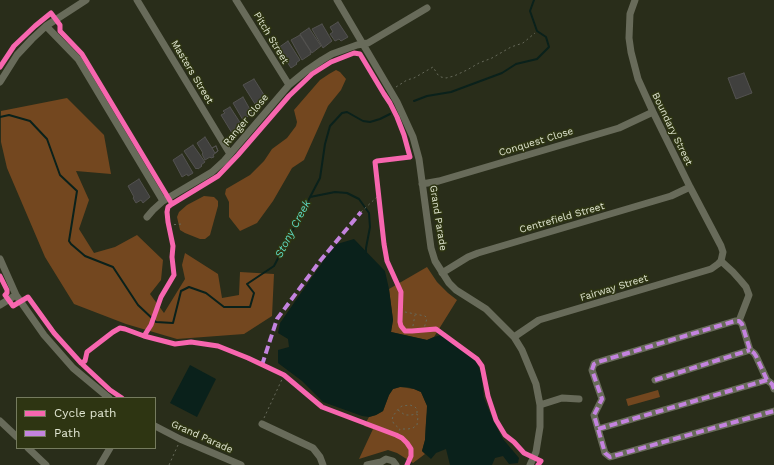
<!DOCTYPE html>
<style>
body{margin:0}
#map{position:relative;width:774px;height:465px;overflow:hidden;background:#292d1a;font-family:"Work Sans",sans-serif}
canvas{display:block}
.legend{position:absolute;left:16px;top:397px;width:140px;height:52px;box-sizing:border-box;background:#2e3512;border:1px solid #757b5e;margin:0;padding:5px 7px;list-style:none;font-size:12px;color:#e0e5d1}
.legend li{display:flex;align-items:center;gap:8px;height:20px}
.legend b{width:20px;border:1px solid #757b5e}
</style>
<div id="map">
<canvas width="774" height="465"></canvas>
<ul class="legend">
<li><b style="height:5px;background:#f766af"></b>Cycle path</li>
<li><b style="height:5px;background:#c483df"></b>Path</li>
</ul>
</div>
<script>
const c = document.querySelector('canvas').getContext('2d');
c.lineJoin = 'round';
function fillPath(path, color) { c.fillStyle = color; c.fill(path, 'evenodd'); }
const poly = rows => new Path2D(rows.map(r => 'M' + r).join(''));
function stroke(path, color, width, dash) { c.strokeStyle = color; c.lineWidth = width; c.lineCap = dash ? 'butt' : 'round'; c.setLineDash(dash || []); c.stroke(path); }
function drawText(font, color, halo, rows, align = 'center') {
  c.font = font + ' "Work Sans",sans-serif'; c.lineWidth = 3; c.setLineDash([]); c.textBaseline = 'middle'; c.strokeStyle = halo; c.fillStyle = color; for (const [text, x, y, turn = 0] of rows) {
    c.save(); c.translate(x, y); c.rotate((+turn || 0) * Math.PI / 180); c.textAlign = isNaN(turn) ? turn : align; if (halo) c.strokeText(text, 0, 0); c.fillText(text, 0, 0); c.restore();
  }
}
const green = poly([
 [336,70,340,72,346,79,341,90,328,106,304,160,292,168,273,201,257,223,240,231,229,217,229,202,225,194,226,189,250,175,264,161,272,149,287,138,296,126,297,122,294,110,320,80,329,74],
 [67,98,104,135,111,174,76,171,89,200,79,229,94,253,115,247,137,235,163,260,161,280,150,294,164,313,185,279,182,265,185,253,218,274,222,298,239,295,240,272,274,274,272,316,244,334,177,339,126,324,74,304,45,257,7,168,1,142,1,111],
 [204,196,214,197,218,201,218,206,210,235,205,239,200,239,185,233,180,230,177,217,179,212,187,205],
 [427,267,437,282,448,293,457,300,434,337,427,340,391,332,393,320,389,289],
 [400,387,414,389,421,392,425,401,427,405,427,413,426,421,425,440,422,451,425,454,413,463,397,453,388,450,359,459,373,429,364,426,369,417,376,415,383,411,389,395,393,389],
 [658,390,660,397,628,406,626,399]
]);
const water = poly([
 [354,239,385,271,389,289,393,320,391,332,427,340,434,337,441,335,476,361,481,373,484,398,494,422,503,439,519,458,518,463,509,464,503,456,495,458,492,465,450,465,446,449,436,453,431,459,422,451,425,440,427,406,421,392,414,389,407,387,400,387,393,389,389,395,383,411,376,415,369,417,362,416,323,402,302,381,278,363,278,350,289,347,288,339,278,333,280,323,326,257,337,244],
 [190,365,216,379,197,417,170,403]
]);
const stream = poly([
 [414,101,427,96,451,92,502,73,516,64,537,59,549,47,546,37,537,31,530,11,534,0],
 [0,117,9,115,30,121,47,139,60,175,77,191,69,241,71,244,85,256,113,267,138,305,156,322,173,323,181,291,189,287,206,293,224,307,250,307,254,293,247,284,274,266,320,178,325,144,330,126,342,113,347,112,363,121,370,122,380,119,390,114],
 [310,197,335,192,347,193,359,199,369,213,370,227,366,248,366,253]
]);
const building = poly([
 [338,22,348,37,341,41,339,39,335,41,330,34,333,32,330,27,338,22],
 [322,24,332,41,323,48,312,29,322,24],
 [309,28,321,46,312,53,300,34,309,28],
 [300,35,311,52,310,52,311,54,302,60,291,40,300,35],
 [288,41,300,60,296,63,297,64,291,68,278,48,288,41],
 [744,73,752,93,736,99,728,78,744,73],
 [254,79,266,98,260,102,259,101,255,104,243,85,254,79],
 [243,97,252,113,243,120,233,103,243,97],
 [230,107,241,124,237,127,238,129,232,133,221,115,225,113,223,111,230,107],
 [205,137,212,148,216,146,218,151,213,155,214,157,211,158,210,157,205,160,202,154,203,153,197,143,205,137],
 [193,145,205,162,201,165,202,166,198,169,197,168,196,169,184,151,193,145],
 [216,146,218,151,215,153,212,148,216,146],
 [182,154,193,173,188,176,187,174,182,177,173,160,182,154],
 [139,179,150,197,143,203,141,200,136,203,133,198,134,197,128,186,139,179]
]);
const path = poly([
 [396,87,407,80,414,78,433,67,438,75,441,77,446,78,454,76,467,70,479,63,492,58,511,47,523,43,535,33],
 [361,212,378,196],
 [169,225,182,224],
 [400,313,405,312,425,316,427,318,426,322,424,328,422,330],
 [412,331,415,315],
 [398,410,405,415,411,415,417,414,418,417,417,425,413,428,408,429,400,429],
 [264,418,284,375],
 [397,435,400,429,394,424,392,420,393,416,399,408,402,406,410,405,415,407,417,409,417,414],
 [169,465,178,445]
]);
const minor = poly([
 [137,0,230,154],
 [236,0,289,85],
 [337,0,397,102,413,137,419,159,431,248,435,261,449,283,456,290,486,309,514,337,522,350,536,384,540,405,540,427,536,452,530,465],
 [635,0,630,14,629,38,631,52,638,79,653,112,690,187,721,246,723,252,721,261],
 [46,26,78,59,163,201],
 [0,82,17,55,32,39,46,26,86,0],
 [422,184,439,181,619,128,653,112],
 [147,217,153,210,163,201,212,172,224,161,289,85,306,71,322,60,332,54,357,45,368,43,427,8],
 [0,259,16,295,44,335,73,368,109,398],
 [721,261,733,272,741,281,746,287,749,295,739,321],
 [442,273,468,257,478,253,671,196,690,187],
 [0,305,16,295],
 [514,337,539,320,711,269,718,264,721,261],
 [655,380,750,350],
 [774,389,772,384,767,380,756,356,754,353,750,350,742,324,739,321,735,321,598,362,594,364,592,370,602,399,594,415,605,453,610,457,774,411],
 [540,405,562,398,579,399],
 [0,421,17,437],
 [262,424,313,448,320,457,323,465],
 [155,426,180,439,241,465],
 [598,429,767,380],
 [28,448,46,465],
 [100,465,110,448],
 [367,465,381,462],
 [379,465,381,462,386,459,393,461,396,465]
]);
const quiet = poly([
 [262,365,277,319,320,261,361,212],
 [655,380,750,350],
 [774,389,772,384,767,380,756,356,754,353,750,350,742,324,739,321,735,321,598,362,594,364,592,370,602,399,594,415,605,453,610,457,774,411],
 [598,429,767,380]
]);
const cycleway = poly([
 [0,67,14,46,35,26,51,13,60,25,60,31,82,54,172,204],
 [0,276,7,290,7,293,5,295,13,306,28,297,54,333,81,363],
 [144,336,151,325,161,297,174,275,172,257,173,246,168,222,167,212,168,207,172,204,218,176,238,155,289,96,312,74,331,62,354,53,360,54,384,94,390,103,397,117,404,135,410,157,377,161,375,162,384,244,387,261,401,292,400,322,401,326,405,331,412,331,436,329,477,359,482,366,488,396,496,420,505,435,514,442,524,453,541,461,538,465],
 [122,398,110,390,81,363,85,361,87,352,113,332,120,328,125,329,144,336,175,344,191,342,218,346,248,358,284,375,322,407,396,435,402,438,407,443,411,449,411,456,407,465]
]);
const streetNames = [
 ["Pitch Street",271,38,59],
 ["Masters Street",192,72,59],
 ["Ranger Close",246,120,-50],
 ["Boundary Street",672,129,64],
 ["Conquest Close",536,142,-17],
 ["Grand Parade",438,218,81],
 ["Centrefield Street",562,218,-16],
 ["Fairway Street",614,288,-17],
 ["Grand Parade",202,437,24]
];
const waterNames = [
 ["Stony Creek",293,229,-62]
];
fillPath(green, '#73471f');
fillPath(water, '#0a211b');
stroke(stream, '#0a211b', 2);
fillPath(building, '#40403e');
stroke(building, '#535250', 1);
stroke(path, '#676a5b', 1, [2, 3]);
stroke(minor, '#686b5a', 7);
stroke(quiet, '#c483df', 4, [8, 4]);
stroke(cycleway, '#f766af', 5);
drawText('10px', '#e0e5d1', '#2e3512', streetNames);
drawText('italic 11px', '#5dd7c0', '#2e3512', waterNames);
</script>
